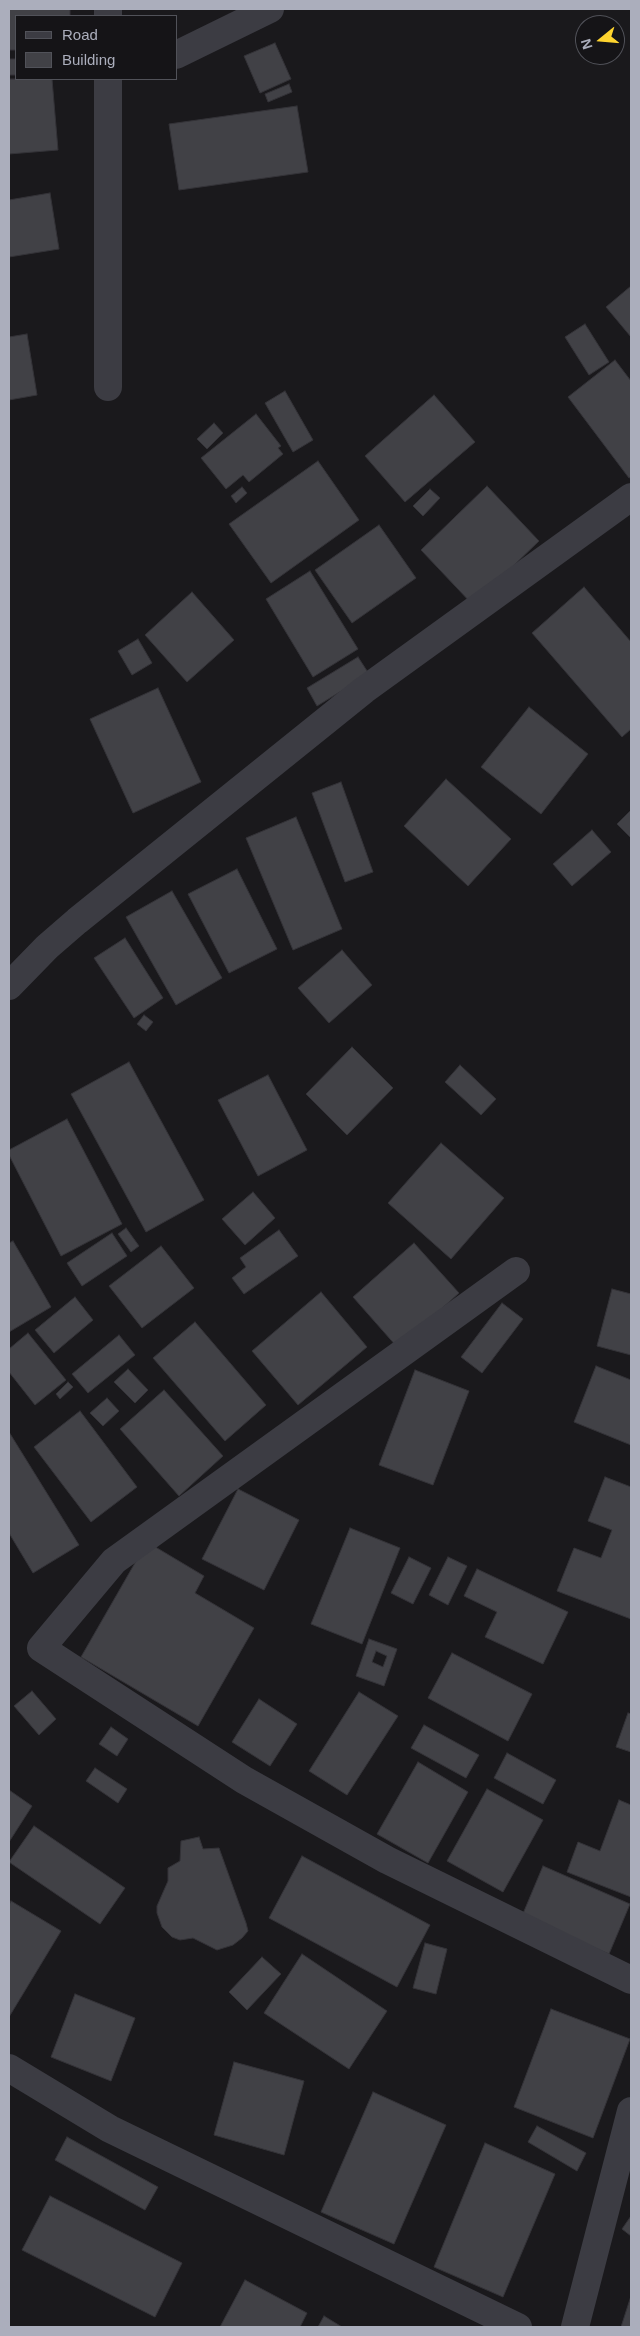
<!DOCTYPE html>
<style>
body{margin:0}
#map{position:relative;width:640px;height:2336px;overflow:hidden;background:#1a191c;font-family:Arial,sans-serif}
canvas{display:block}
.frame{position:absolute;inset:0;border:10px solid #abaebc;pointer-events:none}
.legend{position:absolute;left:15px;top:15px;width:162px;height:65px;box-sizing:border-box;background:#151417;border:1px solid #515259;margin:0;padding:6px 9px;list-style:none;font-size:15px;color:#abaebc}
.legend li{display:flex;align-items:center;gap:10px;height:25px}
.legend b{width:25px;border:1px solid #515259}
.north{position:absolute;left:575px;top:15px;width:50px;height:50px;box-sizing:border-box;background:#151417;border:1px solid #515259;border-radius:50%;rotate:253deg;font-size:14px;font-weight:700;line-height:20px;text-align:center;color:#abaebc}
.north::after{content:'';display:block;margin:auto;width:18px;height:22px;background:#fed42f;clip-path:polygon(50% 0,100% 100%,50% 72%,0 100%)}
</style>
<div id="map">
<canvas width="640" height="2336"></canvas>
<div class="frame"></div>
<ul class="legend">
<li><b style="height:6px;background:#3c3c43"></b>Road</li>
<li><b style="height:14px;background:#414146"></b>Building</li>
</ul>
<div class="north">N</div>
</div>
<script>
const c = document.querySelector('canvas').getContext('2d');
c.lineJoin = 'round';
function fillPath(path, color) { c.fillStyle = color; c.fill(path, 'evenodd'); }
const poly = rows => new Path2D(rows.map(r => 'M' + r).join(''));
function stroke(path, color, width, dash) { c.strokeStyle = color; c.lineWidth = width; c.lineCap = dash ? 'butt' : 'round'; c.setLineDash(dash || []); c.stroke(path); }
const building = poly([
 [9,9,70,9,70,16,16,16,16,50,9,50,9,9],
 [275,43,291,79,260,93,244,56,275,43],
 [9,59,16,59,16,75,9,75,9,59],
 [9,79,52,79,58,150,9,154,9,79],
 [289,84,292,92,268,102,265,94,289,84],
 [297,106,308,172,179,190,169,124,297,106],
 [50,193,59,249,9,257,9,200,50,193],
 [631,286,631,337,606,307,631,286],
 [585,324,609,362,589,375,565,337,585,324],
 [27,334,37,395,9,400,9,337,27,334],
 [615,360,631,381,631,477,629,478,568,397,615,360],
 [285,391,313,440,293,452,265,403,285,391],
 [434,395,475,442,405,502,365,456,434,395],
 [256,414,281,446,278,448,283,454,249,482,243,475,226,489,201,458,256,414],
 [214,423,223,433,207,449,197,439,214,423],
 [318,461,359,520,271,583,229,524,318,461],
 [487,486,539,541,473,605,421,550,487,486],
 [242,487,247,493,236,503,231,496,242,487],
 [430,489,440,498,423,516,413,506,430,489],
 [379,525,416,578,352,623,315,570,379,525],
 [310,571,358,649,313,677,266,599,310,571],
 [584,587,631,642,631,729,622,737,532,633,584,587],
 [192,592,234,640,187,682,145,635,192,592],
 [138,639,152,663,132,675,118,651,138,639],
 [358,657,369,674,317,706,307,688,358,657],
 [158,688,201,782,133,813,90,719,158,688],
 [529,707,588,754,541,814,481,767,529,707],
 [446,779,511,839,468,886,404,826,446,779],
 [341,782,373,872,345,882,312,793,341,782],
 [631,810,631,838,617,824,631,810],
 [296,817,342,929,293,950,246,838,296,817],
 [592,830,611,852,572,886,553,864,592,830],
 [237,869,277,949,229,973,188,894,237,869],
 [172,891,222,978,176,1005,126,917,172,891],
 [125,938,163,998,134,1018,94,958,125,938],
 [342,950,372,985,329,1023,298,988,342,950],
 [144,1015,153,1022,146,1031,137,1024,144,1015],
 [352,1047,393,1088,347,1135,306,1094,352,1047],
 [129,1062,204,1200,146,1232,71,1094,129,1062],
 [460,1065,496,1099,481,1115,445,1082,460,1065],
 [268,1075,307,1150,258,1176,218,1100,268,1075],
 [67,1119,122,1224,61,1256,9,1155,9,1150,67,1119],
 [441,1143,504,1198,451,1259,388,1203,441,1143],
 [253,1192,275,1218,245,1245,222,1219,253,1192],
 [126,1228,139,1246,131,1252,118,1234,126,1228],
 [279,1230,298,1256,244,1294,232,1278,246,1267,240,1258,279,1230],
 [112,1233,127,1256,82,1286,67,1263,112,1233],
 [13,1241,51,1307,9,1332,9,1243,13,1241],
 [414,1243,459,1293,398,1348,353,1297,414,1243],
 [161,1246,194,1288,142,1328,109,1286,161,1246],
 [612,1289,631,1294,631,1355,597,1346,612,1289],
 [321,1292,367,1347,298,1405,252,1351,321,1292],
 [75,1297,93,1320,54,1353,35,1330,75,1297],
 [502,1303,523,1319,482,1373,461,1357,502,1303],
 [195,1322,266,1405,225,1441,153,1358,195,1322],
 [28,1333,66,1380,35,1405,9,1372,9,1349,28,1333],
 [119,1335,135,1355,88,1393,72,1374,119,1335],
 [596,1366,631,1380,631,1445,574,1422,596,1366],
 [128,1369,148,1390,135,1403,114,1382,128,1369],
 [415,1370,469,1391,433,1485,379,1465,415,1370],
 [68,1382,73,1387,60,1399,56,1394,68,1382],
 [164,1390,223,1456,179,1496,120,1429,164,1390],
 [107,1398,119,1411,103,1426,90,1413,107,1398],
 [80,1411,137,1487,91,1522,34,1447,80,1411],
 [9,1432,79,1545,33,1573,9,1533,9,1432],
 [605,1477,631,1487,631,1619,557,1591,574,1548,601,1558,612,1530,588,1521,605,1477],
 [238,1489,299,1520,264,1590,202,1559,238,1489],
 [350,1528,400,1548,362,1644,311,1624,350,1528],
 [147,1542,204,1576,195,1593,254,1628,198,1726,81,1657,147,1542],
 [409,1557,431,1568,413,1604,391,1593,409,1557],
 [448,1557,467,1566,448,1605,429,1595,448,1557],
 [477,1569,568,1612,543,1664,485,1637,497,1612,464,1596,477,1569],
 [369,1639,397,1649,384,1686,356,1676,369,1639],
 [376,1651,387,1656,383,1667,372,1662,376,1651],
 [452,1653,532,1694,508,1741,428,1698,452,1653],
 [32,1691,56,1719,39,1735,14,1706,32,1691],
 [359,1692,398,1716,347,1795,309,1771,359,1692],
 [259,1699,297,1724,270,1766,232,1742,259,1699],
 [628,1713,631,1714,631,1752,616,1747,628,1713],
 [424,1725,479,1755,466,1778,411,1748,424,1725],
 [111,1727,128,1739,117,1756,99,1744,111,1727],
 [507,1753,556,1780,543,1804,494,1778,507,1753],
 [418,1762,468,1792,428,1863,377,1834,418,1762],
 [95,1768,127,1789,118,1803,86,1781,95,1768],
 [487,1789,543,1820,503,1892,447,1861,487,1789],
 [9,1790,32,1806,9,1842,9,1790],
 [619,1800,631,1805,631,1897,567,1872,578,1842,600,1851,619,1800],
 [34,1826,125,1888,100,1924,9,1862,34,1826],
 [199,1837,203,1849,219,1848,246,1923,248,1931,242,1938,233,1945,217,1950,193,1938,180,1940,172,1937,162,1927,157,1913,157,1906,168,1881,168,1868,180,1861,181,1841,199,1837],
 [302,1856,430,1925,397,1987,269,1918,302,1856],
 [543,1866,630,1904,609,1954,522,1916,543,1866],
 [11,1901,61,1931,9,2017,9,1905,11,1901],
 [425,1943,447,1949,436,1994,413,1988,425,1943],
 [302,1954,387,2011,349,2069,264,2013,302,1954],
 [262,1957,281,1974,247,2010,229,1992,262,1957],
 [75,1994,135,2018,111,2081,51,2057,75,1994],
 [551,2009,630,2039,593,2138,514,2107,551,2009],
 [234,2062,304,2081,284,2155,214,2135,234,2062],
 [373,2092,446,2125,394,2244,321,2212,373,2092],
 [537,2126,586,2153,577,2171,528,2142,537,2126],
 [67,2137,158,2187,145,2210,55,2160,67,2137],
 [485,2143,555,2174,503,2297,434,2267,485,2143],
 [50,2196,182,2263,155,2317,22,2250,50,2196],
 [631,2216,631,2236,622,2229,631,2216],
 [245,2280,307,2313,300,2327,220,2327,245,2280],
 [631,2296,631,2327,621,2327,631,2296],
 [324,2316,342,2327,318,2327,324,2316]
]);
const minor = poly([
 [108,16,108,9],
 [176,55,270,9],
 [108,387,108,79],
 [9,986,47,947,77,921,364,690,631,497],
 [516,1271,114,1561,41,1648,244,1780,387,1860,631,1980],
 [9,2068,110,2129,518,2327],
 [575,2327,631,2111]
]);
fillPath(building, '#414146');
stroke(building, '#343338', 1);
stroke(minor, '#3c3c43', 28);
</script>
